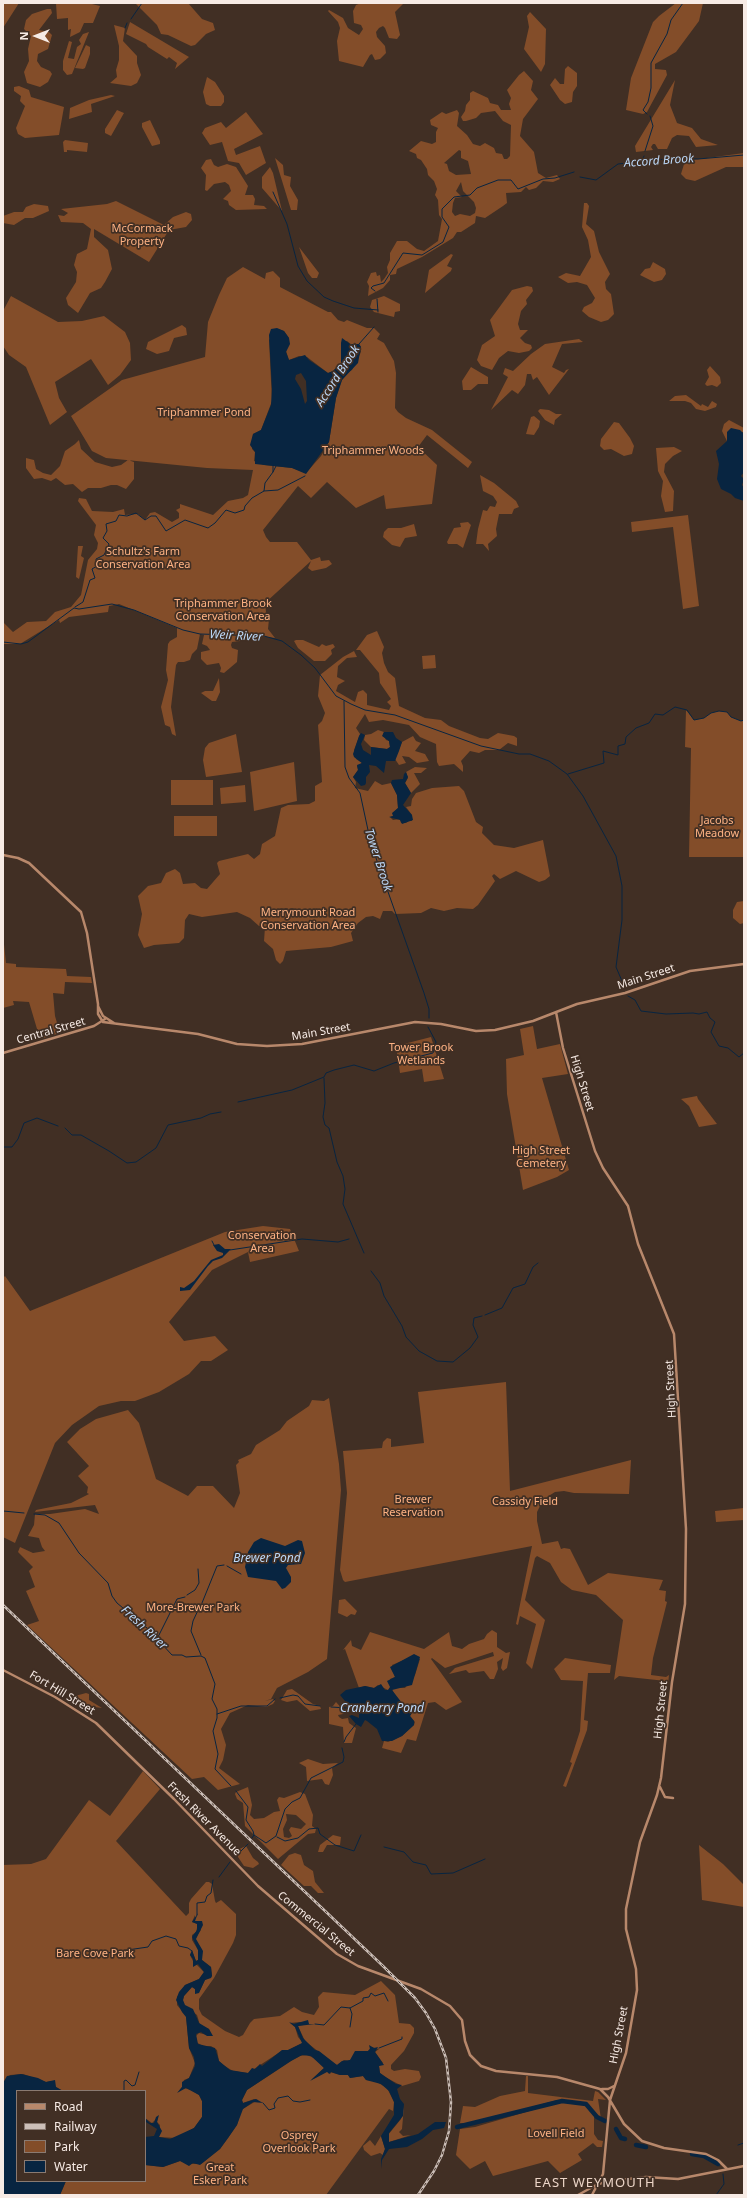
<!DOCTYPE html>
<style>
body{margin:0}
#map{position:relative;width:747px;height:2198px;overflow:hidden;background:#412f24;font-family:"Noto Sans",sans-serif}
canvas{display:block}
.frame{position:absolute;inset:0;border:4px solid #f7ebe5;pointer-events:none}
.legend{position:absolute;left:16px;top:2090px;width:130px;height:92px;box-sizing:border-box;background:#412f24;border:1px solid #8a7a71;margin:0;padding:5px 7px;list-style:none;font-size:12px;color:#f7ebe5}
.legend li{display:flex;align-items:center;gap:8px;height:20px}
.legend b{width:20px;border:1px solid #8a7a71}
.north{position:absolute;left:16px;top:16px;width:40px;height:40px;-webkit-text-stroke:3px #412f24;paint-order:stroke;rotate:270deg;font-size:11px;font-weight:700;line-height:16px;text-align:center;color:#f7ebe5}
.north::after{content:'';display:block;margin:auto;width:14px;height:18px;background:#f7ebe5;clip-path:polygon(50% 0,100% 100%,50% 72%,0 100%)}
</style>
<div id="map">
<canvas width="747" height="2198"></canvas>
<div class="frame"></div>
<ul class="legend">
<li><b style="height:5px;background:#b8886b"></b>Road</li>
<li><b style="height:5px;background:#ccbfb8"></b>Railway</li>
<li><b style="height:11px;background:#834d29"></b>Park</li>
<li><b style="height:11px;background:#082541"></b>Water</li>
</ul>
<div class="north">N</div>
</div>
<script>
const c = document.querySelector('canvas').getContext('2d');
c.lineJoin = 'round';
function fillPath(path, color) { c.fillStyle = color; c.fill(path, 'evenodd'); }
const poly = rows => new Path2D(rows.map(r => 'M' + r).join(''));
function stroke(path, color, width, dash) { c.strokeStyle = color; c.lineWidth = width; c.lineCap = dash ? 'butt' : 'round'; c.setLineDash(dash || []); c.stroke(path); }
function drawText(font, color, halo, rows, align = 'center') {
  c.font = font + ' "Noto Sans",sans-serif'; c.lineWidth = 3.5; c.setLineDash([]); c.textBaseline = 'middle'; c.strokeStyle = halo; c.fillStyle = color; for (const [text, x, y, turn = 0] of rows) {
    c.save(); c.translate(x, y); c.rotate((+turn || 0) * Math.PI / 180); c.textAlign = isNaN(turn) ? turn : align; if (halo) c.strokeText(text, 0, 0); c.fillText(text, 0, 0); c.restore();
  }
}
const green = poly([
 [3,3,19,3,3,28],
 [56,3,88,3,100,6,93,23,84,23,80,32,70,37,71,29,68,30,68,18,57,19],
 [135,3,188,3,202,19,213,23,215,30,206,34,195,45,191,46,168,35,161,34,157,25],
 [361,3,403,4,395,12,400,35,397,39,389,38,385,28,383,26,379,28,376,32,377,37,385,46,386,53,380,59,375,60,372,54,370,55,363,67,339,61,337,41,340,28,338,22,328,11,329,10,343,18,348,28,359,35,363,29,361,25,354,23,353,11,356,5],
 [676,3,703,3,699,21,676,52,655,64,655,69,666,70,667,75,647,112,643,114,626,110,631,78,653,22,659,16],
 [47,9,51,9,52,13,39,30,49,32,52,35,48,49,38,54,37,61,41,67,50,71,52,74,48,82,40,87,27,83,24,72,29,61,28,49,31,36,24,29,26,20,32,14],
 [530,12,546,29,545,64,541,72,524,49,529,27,527,16],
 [130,22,157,38,189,57,175,69,177,63,169,57,167,59,148,47,146,44,126,34],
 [114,25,125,28,123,41,137,56,137,63,141,75,137,83,131,86,110,83,117,77,116,70,119,60,119,46],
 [89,32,72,74,67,75,63,70,63,61,69,41,72,42,68,58,74,59,77,47,81,44,79,40,83,34],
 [86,45,90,47,90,54,85,68,83,69,75,68],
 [568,66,577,73,577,86,573,92,572,102,565,104,560,100,550,85,555,78,560,84,564,84,565,69],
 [524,71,533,81,531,90,538,99,523,119,520,136,534,152,538,173,546,178,557,175,560,179,553,182,543,181,536,188,529,190,526,187,521,192,506,193,507,203,503,206,485,218,476,216,475,223,461,232,457,232,453,238,422,257,397,269,396,274,390,275,390,280,383,288,368,296,369,286,367,282,371,273,376,272,377,276,380,275,381,282,384,279,388,273,387,267,390,260,390,253,397,241,407,241,417,249,424,251,438,241,442,219,439,215,438,200,435,195,437,189,434,181,428,175,427,169,421,160,417,158,416,154,409,151,421,141,432,144,436,142,436,132,438,128,431,125,430,120,442,112,446,114,457,110,459,113,457,126,467,135,473,144,480,146,485,143,494,148,496,153,502,154,504,159,507,159,510,156,511,125,503,121,495,111,481,113,476,118,466,121,463,121,461,117,465,111,466,105,470,100,470,93,473,91,488,98,490,103,498,105,501,110,511,110,509,104,511,98,507,90,519,75],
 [459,150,461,151,461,158,468,161,471,174,456,175,449,171,447,164,444,163],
 [461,182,463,191,474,202,476,208,475,213,470,216,460,214,455,216,452,212,453,203,455,198,462,197,456,191],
 [207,77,215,82,224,96,224,102,221,106,210,106,206,104,203,92],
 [675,80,670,105,677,123,692,128,701,139,718,145,696,147,689,136,677,135,672,138,667,149,658,149,655,144,653,144,651,147,653,150,636,152,635,146,638,141],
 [19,86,29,90,31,97,64,107,59,135,25,138,18,134,16,128,25,106,20,101,21,96,14,91,14,87],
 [111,95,115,96,91,104,92,112,69,119,70,108,89,100],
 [117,110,124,113,111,136,105,133,105,129],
 [246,112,263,134,234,149,236,155,260,146,266,163,246,175,239,163,228,161,222,142,210,145,202,133,205,128,221,122,226,128],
 [150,120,160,141,160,144,152,146,142,127,142,123],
 [65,140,88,143,87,152,67,150,67,152,64,152,63,142],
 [744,153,744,167,726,167,695,181,686,179,681,174,685,161],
 [275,158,283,165,284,175,291,177,290,186,298,200,297,210,291,210],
 [211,159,214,165,218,167,227,164,236,167,248,186,245,195,253,195,255,199,254,205,264,206,267,209,236,210,229,205,228,201,223,199,231,191,229,185,225,182,214,184,207,191,205,190,206,175,201,168,206,160],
 [270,167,273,173,282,211,262,188,262,177],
 [116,201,164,225,173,217,186,212,191,214,192,220,186,227,169,230,149,262,94,229,94,237,108,250,112,269,105,282,101,288,90,293,78,313,68,305,66,298,76,282,77,272,74,265,77,254,87,249,91,229,83,223,61,222,58,215,64,216,68,213,61,209,107,204],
 [584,203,587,203,589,206,586,224,594,231,599,252,610,274,605,282,606,289,611,294,614,314,608,320,601,322,589,317,582,311,584,307,592,303,595,298,587,285,577,282,568,283,558,277,566,273,580,276,591,257,588,240,582,227],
 [34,204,48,206,49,211,33,218,25,218,14,225,3,223,3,216,14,212,23,212,26,207],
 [299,247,319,273,317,278,312,278,308,273],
 [451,254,453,255,447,266,452,268,451,271,425,293,429,270],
 [653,262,665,269,666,274,662,280,654,282,640,275,645,269,650,268],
 [243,267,265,279,266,273,273,271,280,278,280,287,328,312,331,312,338,320,344,322,347,320,367,328,374,328,380,334,377,339,384,343,394,361,396,373,395,408,398,412,406,418,432,430,472,462,468,468,427,435,418,447,437,465,432,504,386,509,384,495,356,508,327,482,311,498,298,486,263,530,266,537,270,542,297,542,311,560,320,557,321,561,329,560,332,564,326,568,312,571,308,568,311,561,265,603,266,612,269,619,268,629,275,638,252,635,239,636,240,641,232,642,231,645,232,648,238,650,237,662,224,673,220,672,221,668,219,663,207,665,201,659,201,652,210,650,207,646,202,644,204,635,200,634,197,649,192,654,190,660,184,662,178,662,176,665,171,707,176,736,172,734,170,727,165,725,161,707,168,680,166,670,168,644,170,641,177,637,177,628,119,604,109,606,108,612,69,617,60,623,59,620,20,644,3,644,3,622,13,632,27,622,46,621,55,612,71,607,81,595,88,560,97,549,98,543,94,535,96,525,78,501,79,498,86,499,92,511,113,512,124,509,125,515,138,514,145,520,150,513,155,512,172,522,179,518,179,513,176,510,180,508,180,504,213,515,228,501,243,498,248,495,253,470,207,468,106,458,92,451,71,416,122,380,205,357,208,322,219,295,227,278],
 [278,329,284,331,289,338,286,351,289,360,299,356,307,357,328,373,333,371,341,363,341,343,347,341,352,345,359,344,361,347,361,352,352,370,348,372,342,380,336,398,329,442,321,456,306,473,292,468,264,465,254,461,255,452,252,449,253,434,261,430,272,401,269,340],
 [527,286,532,287,533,291,526,300,527,304,521,311,518,324,520,330,528,330,520,338,525,343,531,345,532,348,529,351,519,353,508,351,499,358,492,370,481,366,477,360,482,345,495,336,490,320,512,290],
 [11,296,58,322,82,321,104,316,125,332,130,343,131,360,120,375,108,385,91,359,55,382,59,398,67,412,50,425,26,367,9,355,3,346,3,311],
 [384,296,400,304,400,311,395,312,394,317,374,312,370,307,372,300],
 [182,325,186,328,187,335,174,338,169,351,157,354,146,349,148,342],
 [579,339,583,342,562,344,552,367,564,373,566,370,569,369,549,395,537,377,533,380,531,374,527,374,525,385,518,394,512,390,491,410,508,377,503,374,505,368,513,371,531,354,545,344],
 [710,366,720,377,721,383,717,387,712,385,707,386,705,384,709,377,707,370],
 [471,367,488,377,488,384,478,384,471,390,463,390,462,381],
 [686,395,701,406,702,404,708,407,712,401,717,404,716,407,705,411,696,409,691,403,685,401,669,401,675,396],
 [540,409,549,410,556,414,562,414,555,420,554,425,545,420,538,411],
 [534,416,540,421,539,427,534,435,526,434,531,417],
 [729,420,744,428,744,434,743,432,727,432,727,441,722,431,724,424],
 [614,422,619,423,630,438,634,446,632,454,624,456,611,449,604,450,600,446,601,439],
 [79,440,81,449,95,462,112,467,121,465,128,460,134,462,134,479,126,489,117,485,111,485,101,488,88,488,82,492,73,484,65,485,56,478,51,481,42,478,34,479,26,468,26,458,34,460,36,469,43,473,51,475,60,466,65,451,75,444],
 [674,447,682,451,673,456,665,464,664,472,674,491,673,511,665,512,661,496,663,481,658,471,656,448],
 [480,475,494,483,516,501,519,507,514,509,512,514,499,514,496,529,497,536,488,544,489,551,483,544,476,544,478,529,483,510,487,511,490,506,495,507,497,502,493,496,483,491],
 [688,515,699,606,683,609,673,527,632,532,631,522],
 [468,522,471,525,463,548,457,544,448,544,447,542,454,528,461,527,460,523],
 [414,524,417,536,405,538,400,547,392,545,383,537,384,532,388,528,401,528],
 [78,546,83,546,81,556,84,558,79,579,76,577],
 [377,631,384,647,382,653,384,663,388,672,395,678,399,706,425,718,441,720,449,726,480,738,488,739,498,733,514,736,517,738,517,746,508,743,499,750,485,750,479,753,470,751,461,761,463,766,463,772,454,764,439,766,437,762,436,744,420,737,409,725,383,720,369,722,365,714,356,728,360,734,354,750,356,759,362,763,357,766,358,770,353,777,356,782,355,788,368,791,375,781,382,785,391,783,397,795,398,808,393,813,393,816,390,817,393,820,400,819,401,823,406,823,408,821,412,821,412,815,406,807,411,806,412,799,416,793,432,788,459,786,464,791,476,822,483,827,482,833,494,845,514,848,543,840,550,876,545,880,539,882,516,871,500,879,494,874,492,876,495,881,478,905,473,909,457,908,444,911,431,908,421,913,395,914,392,911,383,911,380,919,373,916,366,917,358,923,351,933,353,941,331,947,286,951,283,961,280,964,276,960,273,949,264,941,265,927,259,926,250,918,237,912,202,917,189,914,185,920,184,938,179,943,154,945,144,948,138,935,142,914,138,896,148,886,161,883,166,873,175,869,180,873,183,884,195,883,201,888,207,889,220,874,217,863,219,861,248,854,254,859,260,854,262,844,275,836,281,808,288,805,309,804,315,801,315,786,322,782,318,725,322,721,325,713,318,696,320,675,343,657,354,651,357,657,347,658,338,666,337,677,345,681,338,685,336,691,355,702,358,692,363,690,367,694,367,705,389,710,391,706,387,702,391,699,380,683,379,673,360,650,356,650,367,635],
 [296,640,303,640,319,647,322,644,326,646,333,644,335,647,331,650,332,654,325,661,314,661,298,648,294,641],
 [435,655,436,668,423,669,422,656],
 [219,678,220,692,216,701,212,701,201,693,205,691,213,691],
 [686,710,694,720,704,718,711,713,719,711,727,712,731,717,741,721,744,720,744,717,744,857,689,857,691,748,685,747],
 [378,730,384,732,383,734,386,740,389,741,390,747,387,749,371,747,364,740,365,735,371,734],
 [236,734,242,772,206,777,203,760,205,748,209,743],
 [413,736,416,741,421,743,415,751,425,754,429,761,417,763,409,757,402,756,406,763,399,765,395,759,402,742],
 [294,762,297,801,254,811,250,772],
 [415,767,427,768,421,773,414,773,420,784,411,793,405,783,408,778,406,772],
 [171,780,213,780,213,805,171,805],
 [245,785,246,802,221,804,220,788],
 [174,816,217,816,217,836,174,836],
 [744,901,744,923,740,924,733,918,733,910,737,902],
 [3,935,6,963,16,964,16,967,66,969,67,976,91,977,92,983,65,982,64,994,53,993,55,1016,60,1033,40,1039,29,1002,13,1001,14,1005,3,1008],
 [533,1026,537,1049,560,1044,568,1074,542,1078,569,1170,557,1177,523,1190,507,1094,506,1059,524,1055,520,1029],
 [431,1037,444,1079,424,1082,422,1069,400,1073,396,1046],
 [697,1096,698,1099,717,1124,699,1127,689,1106,681,1099],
 [263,1226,290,1229,299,1251,250,1262,248,1252,212,1270,169,1322,184,1341,215,1336,228,1350,211,1361,201,1361,189,1374,159,1392,135,1401,121,1401,99,1406,72,1425,55,1443,15,1543,3,1537,3,1278,5,1276,30,1311,225,1232],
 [506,1382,510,1491,631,1460,629,1494,574,1493,564,1491,555,1492,547,1497,541,1504,537,1512,537,1521,542,1544,558,1541,561,1549,564,1548,570,1549,588,1585,608,1573,663,1580,659,1590,666,1591,665,1601,667,1602,653,1658,651,1675,666,1677,669,1675,668,1684,666,1681,619,1676,614,1680,623,1620,596,1595,572,1590,561,1582,550,1563,537,1556,535,1558,525,1600,545,1620,532,1669,526,1663,536,1624,520,1616,518,1625,516,1624,532,1546,345,1582,343,1580,340,1570,347,1493,343,1451,382,1448,383,1442,387,1438,391,1439,391,1447,424,1443,418,1392],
 [329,1398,339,1464,341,1490,327,1659,308,1672,277,1688,271,1699,265,1701,273,1699,275,1701,273,1704,266,1707,248,1705,230,1713,221,1729,226,1745,223,1760,219,1768,240,1784,218,1790,204,1777,192,1779,27,1625,39,1621,26,1591,35,1587,29,1571,33,1567,18,1552,20,1547,33,1553,45,1551,42,1547,39,1538,28,1536,34,1525,35,1514,50,1514,85,1509,99,1514,95,1505,35,1512,36,1510,71,1503,89,1494,87,1493,88,1487,78,1476,89,1466,67,1442,80,1429,96,1419,128,1410,139,1423,156,1479,188,1496,197,1486,213,1486,234,1508,240,1493,236,1465,239,1462,238,1460,251,1454,256,1445,280,1430,287,1421,309,1406,312,1400,324,1401],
 [744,1508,744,1520,716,1522,715,1511],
 [345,1599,357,1611,355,1615,351,1614,347,1617,338,1613,339,1600],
 [492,1630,497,1633,497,1647,506,1653,510,1652,507,1668,503,1671,501,1668,503,1658,497,1662,498,1669,494,1679,490,1679,484,1671,469,1673,466,1670,449,1674,455,1668,494,1656,493,1652,445,1668,432,1658,431,1659,462,1702,446,1710,435,1702,428,1703,416,1741,407,1739,401,1753,382,1748,384,1741,388,1742,402,1736,414,1725,415,1722,410,1716,412,1713,396,1698,392,1689,395,1688,405,1688,415,1675,420,1659,411,1657,392,1665,395,1677,390,1679,390,1689,388,1690,378,1685,374,1688,365,1686,359,1688,345,1649,343,1650,351,1640,352,1646,361,1650,370,1632,424,1649,449,1632,452,1646,462,1649,469,1644,484,1639,487,1634],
 [565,1658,611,1665,610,1673,588,1673,584,1720,588,1721,587,1730,566,1787,563,1786,572,1763,570,1762,580,1731,583,1681,561,1680,554,1669],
 [292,1689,313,1704,320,1706,321,1709,310,1711,297,1700,287,1702,281,1700,287,1690],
 [86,1693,89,1694,89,1700,102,1708,79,1705,75,1696],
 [336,1702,345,1712,343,1714,338,1715,339,1717,342,1719,348,1718,349,1723,356,1728,352,1743,344,1743,343,1727,329,1724,329,1707,333,1706],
 [308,1759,323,1764,338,1763,332,1768,333,1775,329,1785,325,1784,322,1779,307,1781,306,1767,299,1763],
 [143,1771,160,1789,116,1841,186,1916,189,1913,189,1903,191,1899,206,1882,209,1882,212,1884,215,1901,216,1903,221,1900,236,1914,236,1935,233,1943,214,1978,199,1999,199,2009,202,2015,225,2031,239,2037,243,2035,250,2023,254,2019,280,2016,294,2007,302,2012,314,2015,319,2007,318,1997,323,1992,355,1995,381,1981,395,1995,399,2023,410,2024,414,2028,414,2033,404,2051,391,2065,391,2069,394,2071,405,2069,419,2071,421,2077,419,2081,402,2086,385,2077,380,2073,379,2066,383,2063,375,2052,379,2049,371,2047,368,2051,348,2061,344,2060,337,2065,333,2063,305,2041,298,2026,309,2024,300,2022,290,2023,295,2027,298,2037,303,2043,288,2050,283,2050,248,2073,233,2071,223,2065,219,2061,217,2050,211,2046,203,2046,196,2042,196,2036,199,2033,211,2036,209,2029,200,2025,197,2015,183,2004,183,2000,184,1996,192,1987,199,1992,205,1980,212,1976,211,1967,202,1960,202,1950,196,1941,196,1937,201,1930,197,1922,195,1921,195,1915,192,1922,198,1924,196,1932,192,1935,192,1940,198,1950,198,1960,196,1961,192,1951,190,1955,193,1961,204,1972,199,1979,185,1985,177,1997,177,2005,186,2016,189,2048,195,2063,189,2078,184,2080,182,2087,178,2092,184,2088,191,2090,199,2095,202,2101,202,2117,194,2128,176,2138,159,2137,160,2125,157,2122,158,2117,152,2123,145,2118,145,2091,63,2091,56,2087,51,2081,46,2082,23,2074,10,2075,3,2083,3,1865,31,1864,46,1859,89,1800,110,1816],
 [248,1787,252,1805,250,1815,254,1819,264,1818,274,1812,280,1811,277,1800,279,1797,284,1798,300,1792,305,1794,313,1815,312,1826,316,1829,315,1833,308,1834,278,1859,245,1826,243,1803,237,1799,235,1794,236,1792],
 [286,1814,296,1815,306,1824,301,1829,291,1827,289,1830,292,1836,289,1838,284,1837,283,1829,287,1820],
 [333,1835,341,1837,340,1845,327,1845,323,1852,318,1852,320,1845],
 [699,1845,723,1864,744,1885,744,1907,702,1900],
 [246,1846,253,1858,258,1862,259,1864,253,1868,244,1866,238,1857,237,1850],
 [295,1853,301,1855,304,1865,313,1871,315,1882,324,1893,318,1893,311,1886,304,1886,281,1865,289,1855],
 [307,2055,316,2059,324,2068,311,2080,327,2071,329,2074,330,2072,340,2075,348,2075,350,2078,363,2076,366,2080,375,2081,387,2088,394,2102,393,2111,389,2109,326,2195,60,2195,66,2181,145,2181,145,2165,163,2167,180,2161,192,2164,201,2164,220,2149,228,2138,237,2125,241,2110,258,2100,254,2099,243,2103,242,2100,247,2090,291,2061,300,2056],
 [526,2076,528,2076,528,2093,593,2101,595,2091,598,2092,606,2100,598,2099,601,2119,598,2117,589,2107,590,2105,578,2102,557,2100,474,2123,460,2123,463,2106,475,2107,500,2096,525,2091],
 [560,2102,581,2104,587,2107,594,2116,594,2134,598,2140,603,2141,602,2147,597,2147,593,2143,578,2154,582,2160,560,2173,548,2161,493,2176,485,2161,470,2169,456,2155,460,2129,475,2127],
 [404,2106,402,2129,399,2132,403,2136,411,2135,389,2142,388,2135,401,2119],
 [381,2136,385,2149,383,2155,380,2153,371,2156,364,2150,363,2146,370,2140,375,2146]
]);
const water = poly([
 [277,328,284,331,289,338,290,344,286,352,289,360,305,355,309,360,328,373,333,371,341,363,341,343,342,338,350,344,359,344,361,347,358,363,342,380,336,398,329,442,306,474,292,468,255,464,255,452,250,445,253,434,261,430,271,405,272,389,269,335,271,329],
 [301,373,306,381,307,401,305,404,301,389,295,379,296,375],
 [731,428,740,430,744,434,744,472,741,476,744,479,742,485,744,488,744,501,735,498,731,494,721,489,717,479,719,464,716,451,727,441,727,432],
 [384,732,393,732,396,738,402,742,399,751,395,761,386,761,384,773,376,766,369,765,370,772,366,777,366,783,365,785,361,786,353,777,358,770,357,765,362,763,354,757,353,754,359,736,361,733,365,735,361,744,363,750,371,755,371,747,387,749,390,747,389,741,382,736],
 [406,772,408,777,405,783,411,793,403,805,412,815,413,820,402,824,400,820,389,817,393,816,392,813,398,808,397,795,391,783,392,780,403,779,404,774],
 [219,1244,225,1249,231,1249,222,1258,213,1261,208,1266,190,1290,180,1291,180,1287,184,1288,194,1281,211,1260,223,1255,223,1253,217,1251,213,1245],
 [261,1538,285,1546,298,1540,302,1541,305,1553,301,1564,288,1565,286,1568,291,1577,291,1582,285,1588,282,1589,276,1581,248,1577,245,1567,248,1552,254,1542],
 [414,1654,420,1657,412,1685,392,1690,402,1703,414,1709,410,1716,414,1721,414,1725,402,1736,392,1741,382,1741,377,1729,367,1721,365,1720,361,1727,356,1724,349,1716,352,1715,359,1718,359,1714,355,1710,348,1709,345,1701,340,1695,346,1690,365,1686,374,1688,381,1684,385,1690,388,1690,390,1687,387,1681,395,1677,390,1667],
 [198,1913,195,1921,202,1921,203,1925,196,1939,203,1951,202,1960,211,1967,212,1976,211,1978,205,1980,199,1993,195,1994,195,1989,192,1987,184,1996,183,2000,185,2005,193,2009,199,2023,209,2029,213,2036,207,2036,201,2032,196,2034,198,2044,215,2048,219,2061,230,2070,248,2073,252,2068,255,2069,260,2064,262,2066,282,2050,288,2050,302,2043,295,2027,289,2022,294,2024,308,2020,309,2024,315,2024,298,2026,303,2038,315,2050,319,2051,337,2065,342,2061,350,2060,355,2051,368,2051,370,2049,369,2045,374,2048,378,2047,375,2052,384,2065,379,2066,380,2073,396,2084,402,2085,397,2089,400,2099,404,2104,403,2116,389,2133,389,2142,418,2134,435,2122,446,2122,444,2128,433,2130,422,2139,407,2147,389,2149,382,2160,381,2169,381,2159,385,2149,381,2136,394,2115,394,2102,389,2091,381,2084,366,2080,363,2076,350,2078,348,2075,340,2075,331,2072,330,2074,327,2072,310,2081,324,2068,311,2056,302,2055,291,2061,247,2090,242,2100,243,2103,256,2099,263,2103,253,2102,243,2109,237,2125,228,2138,220,2149,200,2165,193,2163,189,2166,180,2161,163,2167,145,2165,145,2137,154,2136,157,2129,146,2122,145,2118,150,2123,154,2123,156,2117,159,2115,157,2122,162,2131,159,2137,170,2139,194,2128,202,2117,202,2101,199,2095,186,2088,177,2093,182,2087,182,2082,189,2078,195,2066,194,2057,189,2048,186,2017,182,2012,176,2000,179,1992,185,1985,199,1979,204,1972,198,1964,193,1967,193,1959,190,1955,192,1950,196,1961,198,1960,198,1950,192,1937,197,1930,197,1924,192,1922],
 [21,2074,38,2078,46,2082,55,2080,56,2087,63,2091,17,2091,17,2181,66,2181,60,2195,3,2195,3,2083,7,2076]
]);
const stream = poly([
 [131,19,142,3],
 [125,28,127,23],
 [647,114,643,110,648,102,651,88,651,63,667,34,671,20,683,3],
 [645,151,653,126,650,116],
 [642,161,644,156],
 [580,177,596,180,618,164,675,158,698,159,744,155],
 [273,192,287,224,298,266,307,281,324,297,333,301,354,308,378,310],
 [375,291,371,288,373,286,384,283,403,253,422,255,443,242,449,227,442,217,442,209,454,197,470,195,477,188,498,180,511,180,518,189,543,179,555,178,574,172],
 [377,299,378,312],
 [359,344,374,327],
 [273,472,276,466],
 [264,491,278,490,305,476],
 [75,607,83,602,90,580,95,578,92,569,97,566,96,559,104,555,108,547,109,544,103,538,107,531,106,524,116,521,119,515,127,516,136,513,145,520,151,516,156,516,166,531,185,520,208,528,215,523,226,510,235,513,244,510,245,506,252,498,264,491,265,483,273,472,273,466],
 [3,642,21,644,28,642,74,608,79,609,112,604,134,610,183,630,200,634,264,636,282,641,301,655,315,668,336,696,351,704,365,710,395,715,481,746,519,754,530,754,549,761,567,774,583,796,616,856,622,886,622,920,616,967,625,988],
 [344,701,345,767,349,778,360,793,371,844,424,993,429,1009,429,1018],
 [568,774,604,763,603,751,618,755,618,746,625,744,626,737,636,728,649,723,655,714,663,715,675,707,687,710,694,720,704,718,711,713,719,711,727,712,731,717,741,721,744,720,744,717],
 [628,996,635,1000,641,1011,666,1014,693,1013,699,1014,707,1012,710,1018,715,1022,711,1032,719,1046,728,1048,739,1057,744,1053],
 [421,1056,433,1053,436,1042,428,1027],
 [324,1078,325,1103,323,1117,325,1125,329,1128,337,1162,343,1176,345,1189,343,1204,364,1253],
 [238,1102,292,1090,324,1077,326,1073,334,1070,354,1065,374,1071,394,1063,414,1058],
 [65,1128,72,1135,81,1135,109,1151,127,1163,136,1162,156,1148,168,1125,201,1118,210,1114,221,1112],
 [3,1147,12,1147,18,1139,24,1123,37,1118,58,1126],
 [212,1241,214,1245],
 [230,1250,302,1239,338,1242,349,1239],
 [371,1271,380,1283,384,1296,402,1326,406,1337,419,1351,437,1361,453,1362,470,1348,478,1337,473,1325,474,1318,482,1316],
 [485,1315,502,1308,513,1288,525,1284,533,1267,538,1263],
 [3,1511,24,1513],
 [34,1514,45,1515,59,1523,79,1553,108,1583,112,1596,117,1603,147,1628,172,1655,182,1655,186,1657,201,1656,205,1658,215,1684,212,1699,217,1709,217,1718,213,1731,218,1754,215,1769,231,1786],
 [227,1566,241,1574],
 [187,1595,195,1590,199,1583,198,1569],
 [202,1603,217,1566,224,1565],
 [200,1606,193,1621,191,1631,201,1655],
 [157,1639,177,1599,185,1597],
 [280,1698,293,1695,298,1696,305,1704,320,1706],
 [331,1707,347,1708],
 [217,1714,241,1706,267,1706,275,1699],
 [344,1742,346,1737,356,1724],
 [236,1791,248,1807,246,1820,253,1831,254,1835,252,1838],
 [254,1835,266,1843,276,1836,285,1809,292,1802,300,1798,311,1778,343,1762,344,1757,342,1748],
 [277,1837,285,1841,298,1838,309,1829,318,1828,320,1834,335,1845,354,1851,361,1835],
 [384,1847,404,1852,413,1862,426,1865,431,1874,453,1873,485,1859],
 [235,1857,248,1844],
 [219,1877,230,1862],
 [197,1915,197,1903,205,1902,207,1896,211,1893,213,1880],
 [100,1954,148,1947,152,1941,166,1936,176,1939,179,1946,188,1948,192,1951],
 [315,2024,324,2025,341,2007,350,2008,363,2001,363,1998,369,1997,371,1993,375,1996,384,1993,388,2001],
 [350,2027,352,2014,350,2008],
 [379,2048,402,2039,402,2037],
 [124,2091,124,2081,126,2080,132,2086,135,2085,139,2072],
 [263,2103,269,2110,275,2108,274,2104,278,2098,288,2096,293,2101,300,2102,310,2100],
 [738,2145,744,2143],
 [718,2164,719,2166],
 [716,2195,724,2184,723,2174]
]);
const river = poly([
 [457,2127,562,2101,586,2104,597,2117,605,2121],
 [616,2129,621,2138,625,2139],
 [636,2145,646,2147],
 [692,2154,704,2156,718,2164]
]);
const secondary = poly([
 [3,855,18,858,29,863,81,912,87,933,98,1004,98,1014,103,1022,198,1034,237,1044,267,1046,302,1044,415,1022,441,1024,476,1031,495,1030,533,1021,577,1004,625,993,690,971,744,964],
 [98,1006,103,1016,114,1023],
 [556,1012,563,1048,595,1151,603,1168,628,1206,638,1244,674,1334,686,1529,685,1604,672,1682,661,1778,657,1795,640,1842,626,1909,626,1929,636,1969,637,1990,626,2053,610,2100,603,2174,592,2195],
 [3,1053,94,1026,105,1019],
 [3,1670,55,1697,96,1723,174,1799,258,1886,337,1954,358,1966,421,1989,450,2006,462,2020,465,2041,470,2055,481,2066,496,2071,557,2077,600,2089,608,2097,624,2124,642,2141,664,2148,706,2154,718,2160,727,2169],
 [660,1787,665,1797,673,1798],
 [602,2089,608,2089,614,2086],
 [578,2195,598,2184,611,2181,646,2177,678,2179,744,2166]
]);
const rail = poly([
 [3,1605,383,1966,415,1998,426,2013,435,2029,446,2058,451,2102,449,2131,442,2155,434,2171,418,2195]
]);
const parkNames = [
 ["McCormack",142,229],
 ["Property",142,242],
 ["Triphammer Pond",204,413],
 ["Triphammer Woods",373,451],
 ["Schultz's Farm",143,552],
 ["Conservation Area",143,565],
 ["Triphammer Brook",223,604],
 ["Conservation Area",223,617],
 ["Jacobs",717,821],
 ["Meadow",717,834],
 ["Merrymount Road",308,913],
 ["Conservation Area",308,926],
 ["Tower Brook",421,1048],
 ["Wetlands",421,1061],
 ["High Street",541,1151],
 ["Cemetery",541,1164],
 ["Conservation",262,1236],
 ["Area",262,1249],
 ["Brewer",413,1500],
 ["Reservation",413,1513],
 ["Cassidy Field",525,1502],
 ["More-Brewer Park",193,1608],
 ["Bare Cove Park",95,1954],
 ["Lovell Field",556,2134],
 ["Osprey",299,2136],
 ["Overlook Park",299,2149],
 ["Great",220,2168],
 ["Esker Park",220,2181]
];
const streetNames = [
 ["Main Street",646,977,-18],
 ["Central Street",51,1031,-16],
 ["Main Street",321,1032,-10],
 ["High Street",582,1083,73],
 ["High Street",671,1389,-93],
 ["Fort Hill Street",62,1693,31],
 ["High Street",661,1710,-84],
 ["Fresh River Avenue",204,1819,45],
 ["Commercial Street",316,1924,39],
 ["High Street",619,2035,-79]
];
const waterNames = [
 ["Accord Brook",659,161,-4],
 ["Accord Brook",338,376,-57],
 ["Weir River",236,636,3],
 ["Tower Brook",378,860,72],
 ["Brewer Pond",267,1559],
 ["Fresh River",144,1628,43],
 ["Cranberry Pond",382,1709]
];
const quarterNames = [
 ["EAST WEYMOUTH",595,2183]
];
fillPath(green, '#834d29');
fillPath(water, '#082541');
stroke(stream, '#082541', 1);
stroke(river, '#082541', 4.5);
stroke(secondary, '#b8886b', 2.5);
stroke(rail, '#ccbfb8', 2.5);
stroke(rail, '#412f24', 1, [3]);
drawText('11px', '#feb283', '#412f24', parkNames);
drawText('11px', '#f7ebe5', '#412f24', streetNames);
drawText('italic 12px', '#bcd9f9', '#412f24', waterNames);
c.letterSpacing = '1px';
drawText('13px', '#ecd5c7', '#412f24', quarterNames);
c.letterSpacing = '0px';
</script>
